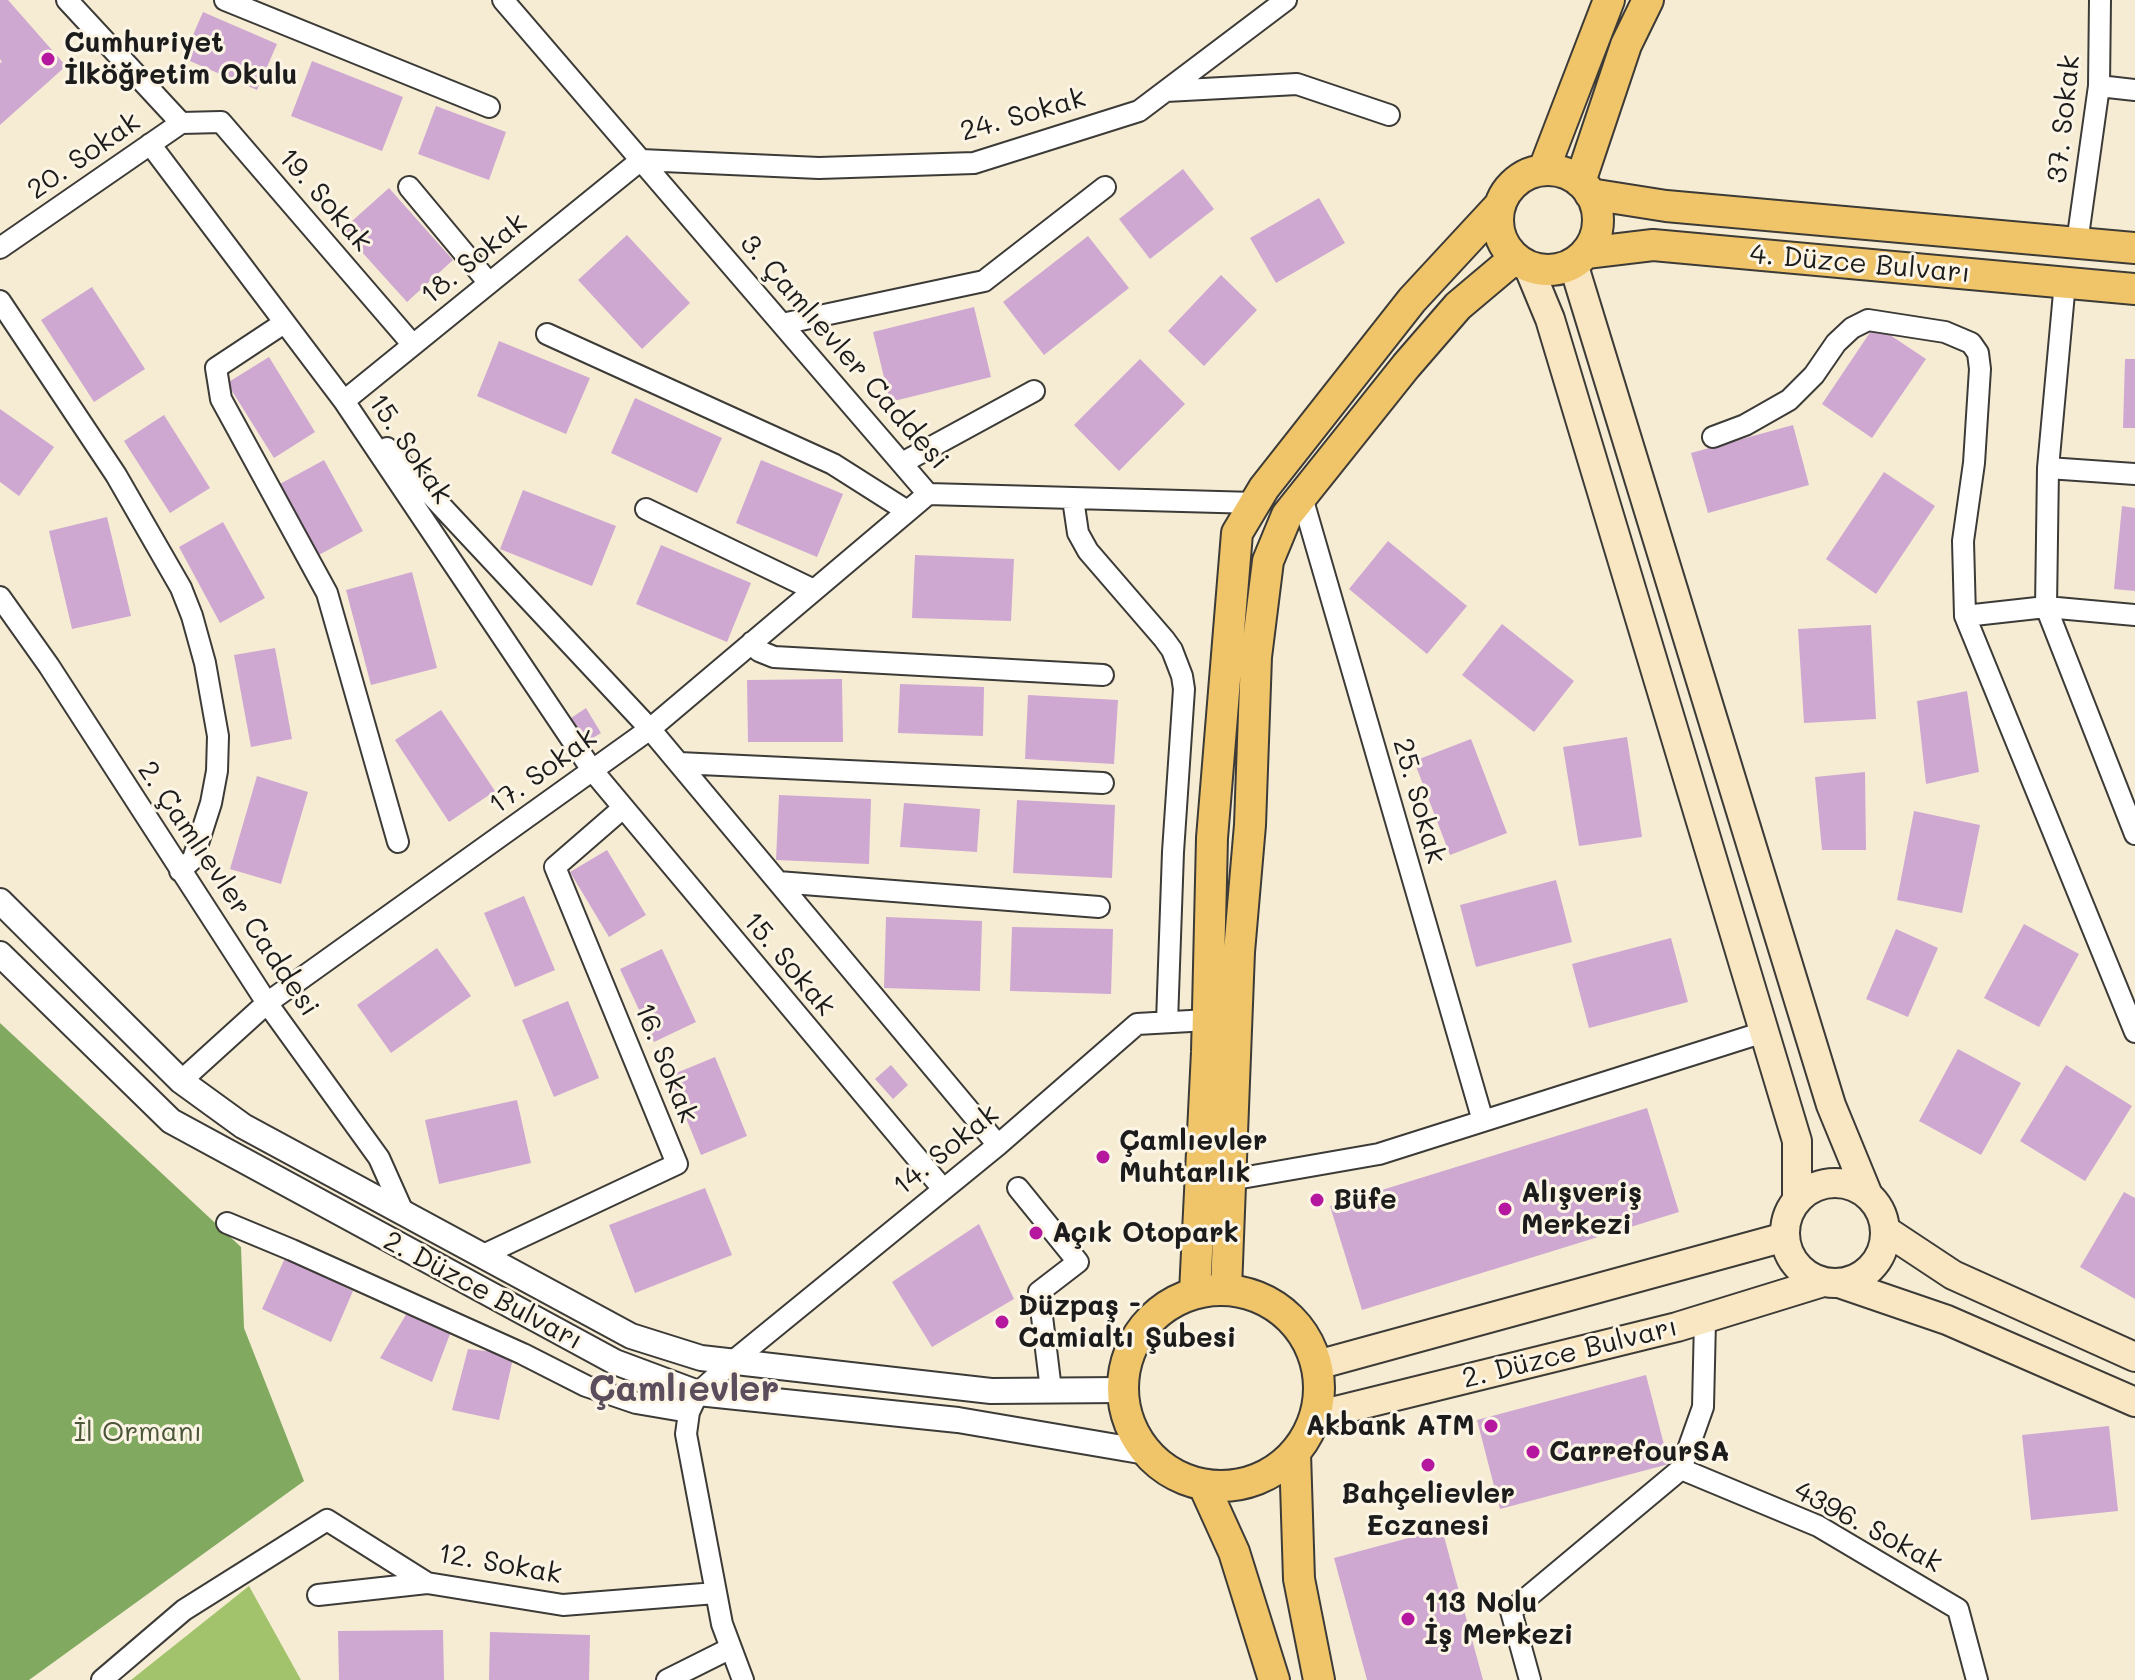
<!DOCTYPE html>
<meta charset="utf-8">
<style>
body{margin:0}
canvas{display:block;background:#f5ecd3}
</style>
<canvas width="2135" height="1680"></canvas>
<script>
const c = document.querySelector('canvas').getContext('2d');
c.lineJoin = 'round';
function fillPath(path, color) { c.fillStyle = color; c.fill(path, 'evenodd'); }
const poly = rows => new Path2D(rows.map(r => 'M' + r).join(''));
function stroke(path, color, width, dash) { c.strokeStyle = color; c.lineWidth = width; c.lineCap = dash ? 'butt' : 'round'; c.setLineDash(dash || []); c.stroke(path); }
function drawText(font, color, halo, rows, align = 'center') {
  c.font = font + ' Mali,sans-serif'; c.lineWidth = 6; c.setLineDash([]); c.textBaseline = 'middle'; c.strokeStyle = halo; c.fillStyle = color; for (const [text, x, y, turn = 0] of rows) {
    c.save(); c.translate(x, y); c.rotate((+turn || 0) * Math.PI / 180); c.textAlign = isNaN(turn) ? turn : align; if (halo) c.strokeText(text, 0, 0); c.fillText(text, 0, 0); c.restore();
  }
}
const green = poly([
 [249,1586,301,1680,131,1680]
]);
const forest = poly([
 [0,1023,241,1247,244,1328,304,1481,29,1680,0,1680]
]);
const building = poly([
 [0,0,8,0,66,66,0,125,0,63,2,62,0,59],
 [203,12,277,44,257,90,183,58],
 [312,61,403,97,382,151,291,116],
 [436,106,506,132,489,180,418,154],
 [1183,169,1214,209,1150,259,1119,219],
 [389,188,453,260,407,302,342,230],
 [1319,198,1345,243,1276,283,1250,238],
 [627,235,690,303,642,349,578,280],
 [1088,236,1129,288,1044,355,1003,302],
 [1221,275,1257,310,1204,366,1168,331],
 [92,287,145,369,94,402,41,320],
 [974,307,991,377,890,402,873,332],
 [1875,325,1926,359,1872,438,1822,404],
 [499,341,590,378,566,434,477,396],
 [269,357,315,432,274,458,227,383],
 [1140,359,1185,404,1119,471,1074,425],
 [2125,359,2135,359,2135,428,2123,428],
 [635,398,722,438,697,493,611,453],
 [0,409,54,447,19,496,0,482],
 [164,415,210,488,170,513,124,441],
 [1793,425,1809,485,1708,513,1691,453],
 [324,460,363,531,317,556,278,485],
 [761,460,843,494,817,557,736,523],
 [1884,472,1935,506,1876,594,1826,559],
 [523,490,616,526,592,586,500,549],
 [2122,506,2135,508,2135,591,2114,589],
 [107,517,131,616,72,629,49,531],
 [223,522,265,598,220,623,179,547],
 [1388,541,1467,606,1427,654,1349,589],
 [661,545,751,583,727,642,636,604],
 [915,555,1014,559,1011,621,912,618],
 [412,572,437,668,371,685,346,590],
 [1502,624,1574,681,1534,732,1462,675],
 [1871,625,1876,719,1804,723,1798,629],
 [275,648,292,739,251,747,234,655],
 [842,679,843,742,748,742,747,680],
 [900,684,984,687,983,736,898,733],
 [1967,691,1979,772,1926,784,1917,701],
 [1028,695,1118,700,1114,764,1025,759],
 [586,708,601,733,586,742,571,718],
 [441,710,495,791,449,822,395,740],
 [1627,737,1642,837,1579,846,1563,747],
 [1471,739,1507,833,1450,855,1414,761],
 [1865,772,1866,850,1822,850,1815,777],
 [257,776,308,792,281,884,230,869],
 [779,795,871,799,869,864,776,860],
 [1017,800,1115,805,1112,878,1013,873],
 [904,803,980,809,977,852,900,847],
 [1914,811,1980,825,1962,913,1897,900],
 [607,850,646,915,609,937,570,872],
 [1556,880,1572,942,1476,967,1460,905],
 [524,896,555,970,515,987,484,913],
 [886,917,982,921,980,991,884,988],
 [2024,924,2079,954,2039,1027,1984,998],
 [1012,927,1113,929,1111,994,1010,991],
 [1896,929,1938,948,1908,1017,1866,999],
 [1671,938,1688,1002,1589,1028,1572,964],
 [437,948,471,996,391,1053,357,1005],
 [662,949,696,1022,654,1042,620,969],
 [568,1001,599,1078,554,1097,522,1020],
 [1958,1049,2021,1083,1981,1155,1919,1121],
 [715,1057,747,1136,701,1155,669,1076],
 [891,1065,908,1085,893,1099,875,1079],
 [2066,1065,2132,1106,2085,1181,2020,1141],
 [517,1100,531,1163,439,1184,425,1120],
 [1647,1108,1679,1212,1362,1310,1330,1206],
 [705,1188,732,1255,635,1293,609,1225],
 [2124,1192,2135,1198,2135,1299,2080,1267],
 [979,1224,1014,1299,932,1347,892,1282],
 [285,1258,353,1291,331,1342,262,1309],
 [410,1308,450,1334,432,1382,380,1358],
 [468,1349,514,1354,499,1420,452,1410],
 [1646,1375,1669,1464,1500,1509,1477,1420],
 [2109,1426,2118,1511,2031,1520,2022,1435],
 [1442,1529,1483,1680,1367,1680,1334,1558],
 [443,1630,444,1680,339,1680,338,1631],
 [490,1632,590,1635,589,1680,489,1680]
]);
const minor = poly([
 [225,0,489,107],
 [503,0,928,494,1255,503],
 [2099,86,2135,90],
 [1166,91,1297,84,1389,115],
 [181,123,221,122,413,345],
 [150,144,344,401,592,770,943,1189],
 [409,187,489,283],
 [2077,243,2099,86,2100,0],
 [0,248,181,123,67,0],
 [2065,282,2048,468,2046,607,2135,834],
 [0,301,116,475,181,588,192,616,205,663,218,736,217,771,211,803,193,859,180,871],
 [284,323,216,368,221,399,327,593,398,842],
 [782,324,984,281,1105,187],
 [547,334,833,464,907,511],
 [344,401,641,160,819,168,974,163,1139,111,1286,0],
 [1713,437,1745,425,1789,400,1814,375,1836,343,1852,328,1868,320,1945,332,1971,343,1978,353,1980,369,1974,463,1963,541,1965,616,2135,1032],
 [387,448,650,729,998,1145],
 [902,463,1034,391],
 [2048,468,2135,474],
 [1302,497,1483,1121],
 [1073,499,1078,533,1088,551,1164,639,1172,650,1182,676,1184,689,1173,852,1167,1022],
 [646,509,814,590],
 [0,597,49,666,267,1003,379,1158,404,1214],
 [1965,616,2046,607,2135,615],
 [752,642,759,651,774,657,1103,675],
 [679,763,1103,783],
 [778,882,1099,907],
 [181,1081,267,1003,650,729,928,494],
 [1230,1180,1379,1154,1764,1032],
 [1018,1188,1078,1262,1039,1292,1051,1390],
 [227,1223,292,1250,523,1354,586,1386,636,1403,689,1412],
 [481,1256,677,1164,555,867,623,808],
 [1681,1469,1818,1526,1958,1609,1977,1680],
 [318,1595,427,1583],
 [102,1680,184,1610,327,1520,427,1583,563,1605,716,1593],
 [667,1680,731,1648],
 [743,1680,722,1624,686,1434,689,1412,698,1393,732,1362,998,1145,1137,1024,1208,1020],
 [1530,1680,1511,1611,1681,1469,1703,1407,1705,1320]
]);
const tertiary = poly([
 [0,901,181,1081,243,1126,631,1336,701,1358,991,1391,1122,1390],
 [0,954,171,1121,615,1362,698,1393,958,1420,1146,1452]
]);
const secondary = poly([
 [1573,263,1831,1105,1868,1195],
 [1528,266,1550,319,1797,1141,1797,1200],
 '1785 1233a50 50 0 1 1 100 0a50 50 0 1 1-100 0Z',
 [1885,1230,1953,1275,2135,1357],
 [1839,1283,1947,1320,2135,1402],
 [1317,1365,1785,1237],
 [1315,1416,1677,1327,1823,1282]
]);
const primary = poly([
 [1544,169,1609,0],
 '1498 220a50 50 0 1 1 100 0a50 50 0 1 1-100 0Z',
 [1580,182,1626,45,1648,0],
 [1590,194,1666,206,2135,248],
 [1586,253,1653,245,2135,289],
 [1226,1289,1239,952,1250,825,1256,657,1268,561,1287,515,1406,366,1458,306,1515,258],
 '1123 1388a98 98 0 1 1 196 0a98 98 0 1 1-196 0Z',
 [1195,1292,1207,1052,1212,838,1237,533,1264,488,1412,300,1500,205],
 [1295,1453,1299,1579,1319,1680],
 [1204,1486,1234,1552,1274,1680]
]);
const markers = [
 [48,59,8,"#b5179e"],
 [1103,1157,8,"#b5179e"],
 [1317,1200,8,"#b5179e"],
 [1505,1209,8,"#b5179e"],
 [1036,1233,8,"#b5179e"],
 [1002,1322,8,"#b5179e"],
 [1491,1426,8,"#b5179e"],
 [1533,1452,8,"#b5179e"],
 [1428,1465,8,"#b5179e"],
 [1408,1619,8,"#b5179e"]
];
const poiNames = [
 ["Cumhuriyet",64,43],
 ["İlköğretim Okulu",64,75],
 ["Çamlıevler",1119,1141],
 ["Muhtarlık",1119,1173],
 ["Alışveriş",1521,1193],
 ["Merkezi",1521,1225],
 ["Büfe",1333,1200],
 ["Açık Otopark",1052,1233],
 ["Düzpaş -",1018,1306],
 ["Camialtı Şubesi",1018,1338],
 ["Akbank ATM",1475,1426,"right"],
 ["CarrefourSA",1549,1452],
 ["Bahçelievler",1428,1494,"center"],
 ["Eczanesi",1428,1526,"center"],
 ["113 Nolu",1424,1603],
 ["İş Merkezi",1424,1635]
];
const streetNames = [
 ["24. Sokak",1023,115,-16],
 ["37. Sokak",2064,119,-84],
 ["20. Sokak",84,156,-35],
 ["19. Sokak",325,200,49],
 ["18. Sokak",474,259,-39],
 ["4. Düzce Bulvarı",1860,264,5],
 ["3. Çamlıevler Caddesi",844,352,49],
 ["15. Sokak",410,449,56],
 ["17. Sokak",543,771,-36],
 ["25. Sokak",1419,801,74],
 ["2. Çamlıevler Caddesi",228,889,56],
 ["15. Sokak",789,964,50],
 ["16. Sokak",666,1063,68],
 ["14. Sokak",946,1150,-39],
 ["2. Düzce Bulvarı",483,1291,28],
 ["2. Düzce Bulvarı",1570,1353,-14],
 ["4396. Sokak",1868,1527,28],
 ["12. Sokak",500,1564,10]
];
const parkNames = [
 ["İl Ormanı",138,1432]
];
const districtNames = [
 ["Çamlıevler",684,1390]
];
fillPath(green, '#a2c36c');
fillPath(forest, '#81a960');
fillPath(building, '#cfa8d2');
stroke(minor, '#3d3b37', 24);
stroke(tertiary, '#3d3b37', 28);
stroke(secondary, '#3d3b37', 32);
stroke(primary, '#3d3b37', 34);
stroke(minor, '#fff', 20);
stroke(tertiary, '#fff', 24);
stroke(secondary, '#f9e7c3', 28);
stroke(primary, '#f0c469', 30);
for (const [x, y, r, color] of markers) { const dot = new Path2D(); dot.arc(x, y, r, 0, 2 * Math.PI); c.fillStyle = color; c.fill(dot); stroke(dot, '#fcf5e5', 3); }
drawText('bold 28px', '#1c1c1c', '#fcf5e5', poiNames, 'left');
drawText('28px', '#1c1c1c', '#fcf5e5', streetNames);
drawText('28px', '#4b5638', '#fcf5e5', parkNames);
drawText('bold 36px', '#5b4d5c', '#fcf5e5', districtNames);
</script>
